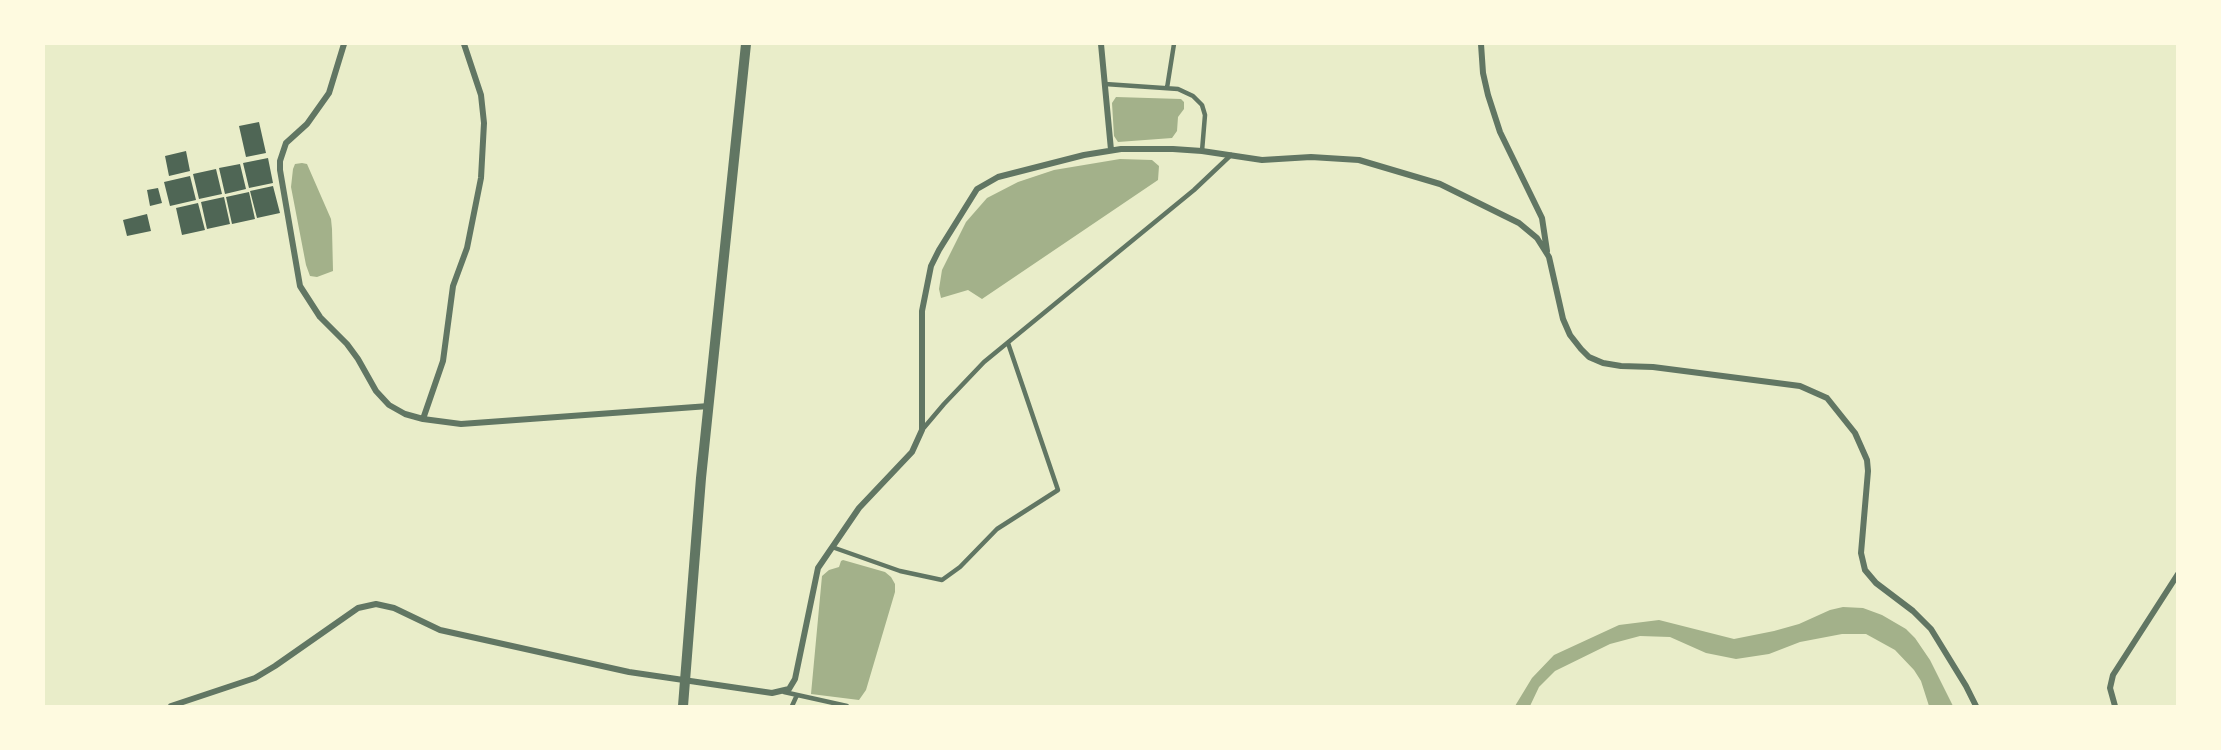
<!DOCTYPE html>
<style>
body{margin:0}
#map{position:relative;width:2221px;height:750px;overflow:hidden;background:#e9edc9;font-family:"Open Sans",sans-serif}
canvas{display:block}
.frame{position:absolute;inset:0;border:45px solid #fefae0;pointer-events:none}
</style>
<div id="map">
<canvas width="2221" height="750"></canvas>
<div class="frame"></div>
</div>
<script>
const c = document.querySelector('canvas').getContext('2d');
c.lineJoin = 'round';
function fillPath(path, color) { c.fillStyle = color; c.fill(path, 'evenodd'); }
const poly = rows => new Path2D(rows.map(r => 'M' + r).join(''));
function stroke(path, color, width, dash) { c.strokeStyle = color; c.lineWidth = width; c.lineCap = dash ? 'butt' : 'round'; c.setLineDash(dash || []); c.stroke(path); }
const water = poly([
 [1116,97,1181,99,1184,102,1184,109,1178,117,1177,131,1172,138,1118,142,1114,136,1112,103],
 [1120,159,1152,160,1159,166,1158,180,982,299,968,290,941,298,939,289,942,270,966,222,987,198,1018,182,1054,170],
 [302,163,307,164,331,219,332,229,333,271,317,277,310,276,306,265,291,187,293,169,295,164],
 [843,560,885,572,891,577,895,584,895,592,866,690,859,700,811,694,822,576,829,570,839,567,841,561],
 [1843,607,1863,608,1882,615,1906,629,1915,638,1930,660,1953,706,1929,706,1921,681,1914,670,1895,650,1866,634,1842,634,1800,642,1769,654,1736,659,1706,653,1670,637,1640,636,1610,644,1555,671,1539,687,1530,706,1515,706,1532,678,1554,655,1619,625,1659,620,1734,639,1774,631,1799,624,1830,610]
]);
const building = poly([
 [259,122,266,153,246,157,239,126],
 [186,151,190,171,169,176,165,156],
 [268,158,273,183,249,188,243,163],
 [240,164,246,189,225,194,219,168],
 [216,169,222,194,199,199,193,174],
 [190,176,196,200,170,206,164,182],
 [273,186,280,213,257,218,250,191],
 [158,188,162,203,150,206,147,190],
 [249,192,255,219,232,224,226,197],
 [224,197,230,224,207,229,201,202],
 [198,203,205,230,182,235,176,208],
 [147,214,151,231,127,236,123,220]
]);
const service = poly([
 [1105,84,1178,89,1193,96,1202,105,1205,115,1202,151],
 [1167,88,1174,44],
 [922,430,944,404,984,362,1194,190,1231,155],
 [832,547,900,571,942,580,960,567,997,529,1058,490,1008,343],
 [784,692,847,706],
 [792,706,797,695]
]);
const minor = poly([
 [344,44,329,93,307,124,286,143,280,161,280,170,300,286,320,317,347,344,358,359,376,391,389,405,405,414,423,419,461,424,709,406],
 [1101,44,1111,150],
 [1481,44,1483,73,1488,95,1500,132,1542,218,1547,251],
 [423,419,443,361,453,286,467,248,481,178,484,123,481,95,464,44],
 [171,706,255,678,275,666,358,608,376,604,394,608,440,630,629,672,772,693,789,689,795,679,818,568,859,508,912,452,922,430,922,311,931,266,939,250,977,189,998,177,1084,155,1121,149,1173,149,1202,151,1262,160,1311,157,1359,160,1440,184,1519,223,1537,238,1549,257,1563,319,1570,335,1581,349,1589,357,1603,363,1621,366,1653,367,1800,386,1827,398,1855,433,1867,460,1868,471,1861,553,1865,570,1876,583,1913,611,1931,629,1966,686,1976,706],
 [2115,706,2110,688,2113,675,2178,574]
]);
const tertiary = poly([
 [683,706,701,478,746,44]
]);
fillPath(water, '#a3b18a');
fillPath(building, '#4f6655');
stroke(service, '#617663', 4.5);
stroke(minor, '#617663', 6);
stroke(tertiary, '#617663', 10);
</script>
